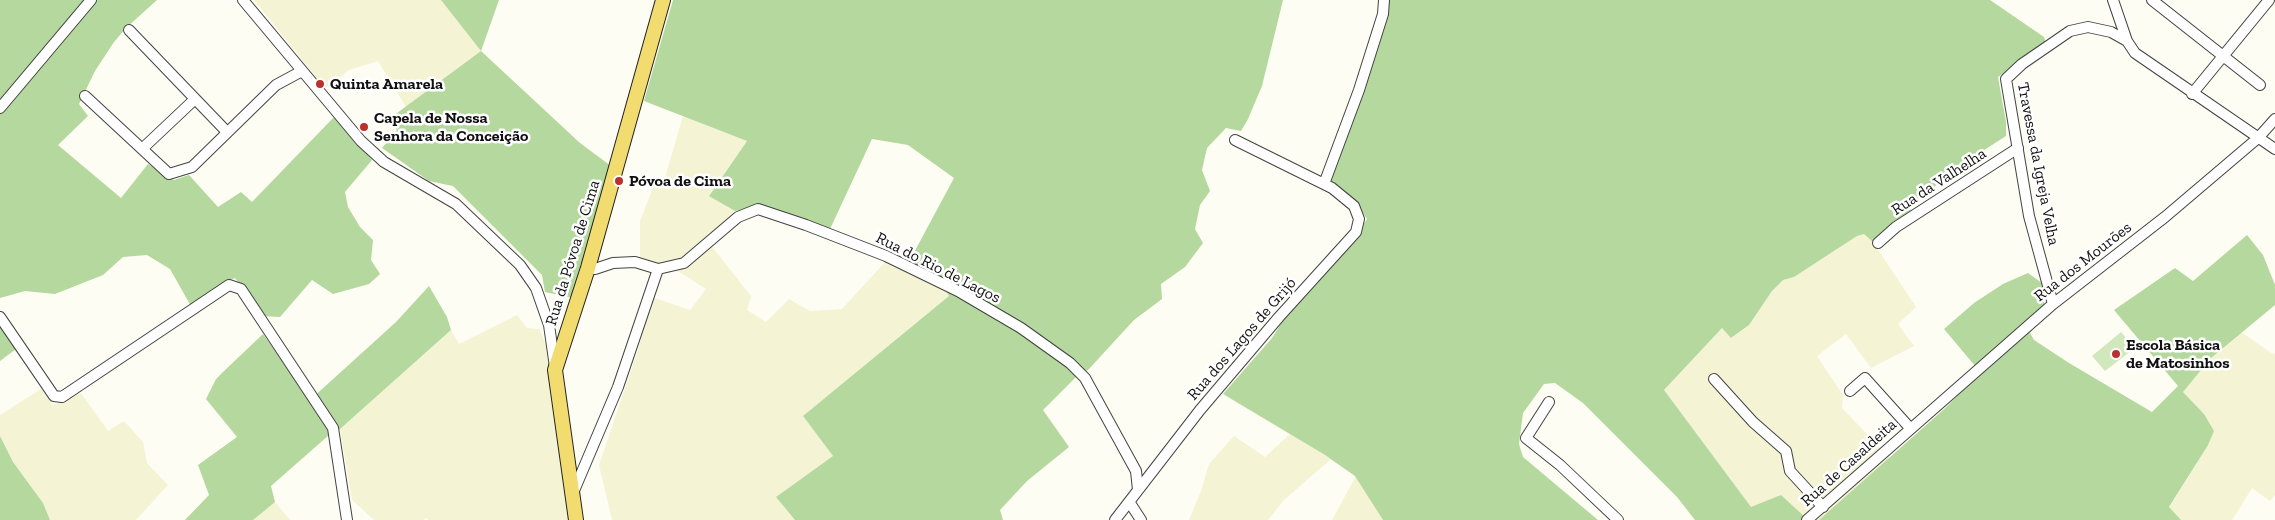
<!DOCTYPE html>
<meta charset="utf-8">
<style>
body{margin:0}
canvas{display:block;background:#fefdf3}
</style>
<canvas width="2275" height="520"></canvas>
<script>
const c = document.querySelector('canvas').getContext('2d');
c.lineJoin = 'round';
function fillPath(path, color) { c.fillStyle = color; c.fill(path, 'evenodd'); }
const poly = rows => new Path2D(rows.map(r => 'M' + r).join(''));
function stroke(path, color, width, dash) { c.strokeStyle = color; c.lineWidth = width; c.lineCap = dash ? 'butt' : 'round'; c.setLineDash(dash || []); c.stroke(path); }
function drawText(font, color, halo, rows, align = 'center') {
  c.font = font + ' "Zilla Slab",serif'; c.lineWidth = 5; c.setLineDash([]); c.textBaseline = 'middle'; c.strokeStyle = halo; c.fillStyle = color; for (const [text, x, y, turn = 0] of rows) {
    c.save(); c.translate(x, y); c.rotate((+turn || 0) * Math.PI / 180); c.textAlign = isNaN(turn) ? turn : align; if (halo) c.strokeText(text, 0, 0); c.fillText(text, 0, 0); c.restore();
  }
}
const farmland = poly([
 [254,0,441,0,481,51,406,107,378,61,349,70,325,88],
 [683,116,747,141,709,195,735,211,706,239,751,296,747,310,766,322,789,299,810,311,842,309,885,262,901,269,910,260,942,285,949,296,803,416,833,456,776,497,795,520,612,520,599,465,637,353,652,297,690,310,706,289,676,270,640,260,640,221,656,180,664,181],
 [1864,234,1873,242,1916,307,1898,324,1914,346,1871,368,1846,334,1817,356,1843,395,1842,408,1890,458,1819,520,1808,520,1751,508,1664,390,1722,328,1732,338,1749,325,1772,291,1783,280,1794,277,1857,236],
 [517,315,527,328,540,329,552,363,569,520,428,520,426,518,424,520,374,520,352,500,340,429,451,330,459,344],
 [2241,332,2273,354,2275,353,2275,495,2270,501,2252,488,2232,520,2181,520,2169,508,2197,463,2204,414,2183,392,2211,358],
 [41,389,53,405,81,393,108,431,124,421,143,442,147,463,168,485,136,520,50,520,43,503,13,462,0,436,0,415],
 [1290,434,1331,459,1284,500,1268,520,1189,520,1201,491,1209,464,1234,436,1265,457],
 [1356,476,1383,520,1332,520],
 [275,502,290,520,253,520,263,511]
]);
const green = poly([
 [2121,332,2135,348,2105,371,2092,356]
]);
const forest = poly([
 [0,0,157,0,126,28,114,42,95,71,79,104,88,116,58,145,121,198,148,164,174,180,189,175,218,207,241,192,252,202,335,116,372,160,345,192,348,207,360,227,373,240,371,260,380,274,369,284,333,294,312,280,280,317,262,316,235,278,218,286,192,308,170,269,147,255,123,257,103,275,55,294,25,291,0,298],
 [441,0,499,0,481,51,580,143,611,166,573,298,545,292,542,275,453,186,429,181,382,148,397,130,389,119,481,51],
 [673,0,1283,0,1262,86,1248,119,1241,131,1226,128,1207,148,1202,170,1210,191,1200,205,1195,229,1203,243,1185,267,1161,284,1162,299,1134,320,1088,370,1077,376,1043,410,1069,447,1027,481,1000,510,1003,520,795,520,776,497,833,456,803,416,949,296,942,285,910,260,954,178,908,145,872,139,830,229,768,210,747,208,735,211,709,196,747,141,644,101],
 [1384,0,1990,0,2044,37,2046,43,1998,77,2006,122,2006,136,1967,161,1910,206,1911,213,1873,242,1864,234,1857,236,1794,277,1783,280,1772,291,1749,325,1731,338,1722,328,1664,390,1751,507,1781,495,1808,520,1695,520,1677,497,1583,403,1555,383,1544,384,1523,413,1519,444,1523,457,1598,520,1383,520,1355,476,1325,455,1223,394,1272,338,1287,314,1351,243,1367,219,1361,210,1329,182],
 [2247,235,2263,255,2275,285,2275,305,2211,358,2183,392,2204,414,2214,431,2208,445,2169,507,2181,520,1819,520,1942,411,1981,373,1944,329,1974,303,2003,284,2028,273,2042,283,2044,304,2040,316,2030,333,2034,340,2069,363,2152,412,2178,386,2114,310,2175,268,2193,281],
 [429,286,447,317,451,330,340,429,329,435,271,486,275,502,253,520,185,520,209,495,198,465,237,437,206,399,216,379,223,372,263,334,310,400,396,322],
 [0,324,16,349,0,361],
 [0,436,13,462,43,503,50,520,0,520]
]);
const minor = poly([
 [243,0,361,141,384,162,456,204,520,265,536,288,549,325,555,367],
 [2113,0,2127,41,2135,53,2275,149],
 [2152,0,2260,85],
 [129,30,227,132],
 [2192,94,2269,0],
 [85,96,169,174,192,167,276,85,302,71],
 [0,108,91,0],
 [142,149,195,99],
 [1324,184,1359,90,1383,14,1384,0],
 [1878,243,1896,227,2018,148],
 [588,268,595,269,613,263,635,262,658,269],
 [2053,304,2029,216,2006,79,2022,64,2070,31,2088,27,2111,32,2127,41],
 [0,317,54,396,62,397,229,285,241,289,333,428,347,520],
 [1714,379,1753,422,1786,451,1790,471,1823,507],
 [1850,391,1865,378,1910,428],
 [1549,402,1526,438,1560,465,1618,520],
 [573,493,618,387,658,269,684,263,738,217,758,209,806,225,886,256,958,291,1021,328,1070,363,1085,378,1136,471,1138,490],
 [1130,503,1141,520],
 [1115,520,1200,410,1279,317,1356,232,1359,219,1354,206,1332,188,1235,140],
 [1807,520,2053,304,2165,217,2258,138,2275,119]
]);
const major = poly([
 [576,520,555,370,588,268,663,0]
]);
const markers = [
 [320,84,5,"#bb312d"],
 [364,127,5,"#bb312d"],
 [619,181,5,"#bb312d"],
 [2116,354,5,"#bb312d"]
];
const poiNames = [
 ["Quinta Amarela",330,84],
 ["Capela de Nossa",374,118],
 ["Senhora da Conceição",374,136],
 ["Póvoa de Cima",629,181],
 ["Escola Básica",2126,345],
 ["de Matosinhos",2126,363]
];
const streetNames = [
 ["Travessa da Igreja Velha",2038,164,79],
 ["Rua da Valhelha",1939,182,-33],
 ["Rua da Póvoa de Cima",573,253,-73],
 ["Rua dos Mourões",2083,262,-38],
 ["Rua do Rio de Lagos",938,268,27],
 ["Rua dos Lagos de Grijó",1242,339,-49],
 ["Rua de Casaldeita",1849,463,-42]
];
fillPath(farmland, '#f4f3d4');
fillPath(green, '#d1e8bd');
fillPath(forest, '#b4d89d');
stroke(minor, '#434343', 12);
stroke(major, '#212121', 16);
stroke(minor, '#fff', 10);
stroke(major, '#f2dc70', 14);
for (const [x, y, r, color] of markers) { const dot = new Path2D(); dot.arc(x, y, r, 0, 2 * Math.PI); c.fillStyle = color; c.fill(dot); stroke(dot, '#fff', 2); }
drawText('bold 16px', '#101010', '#fff', poiNames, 'left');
drawText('16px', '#101010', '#fff', streetNames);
</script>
